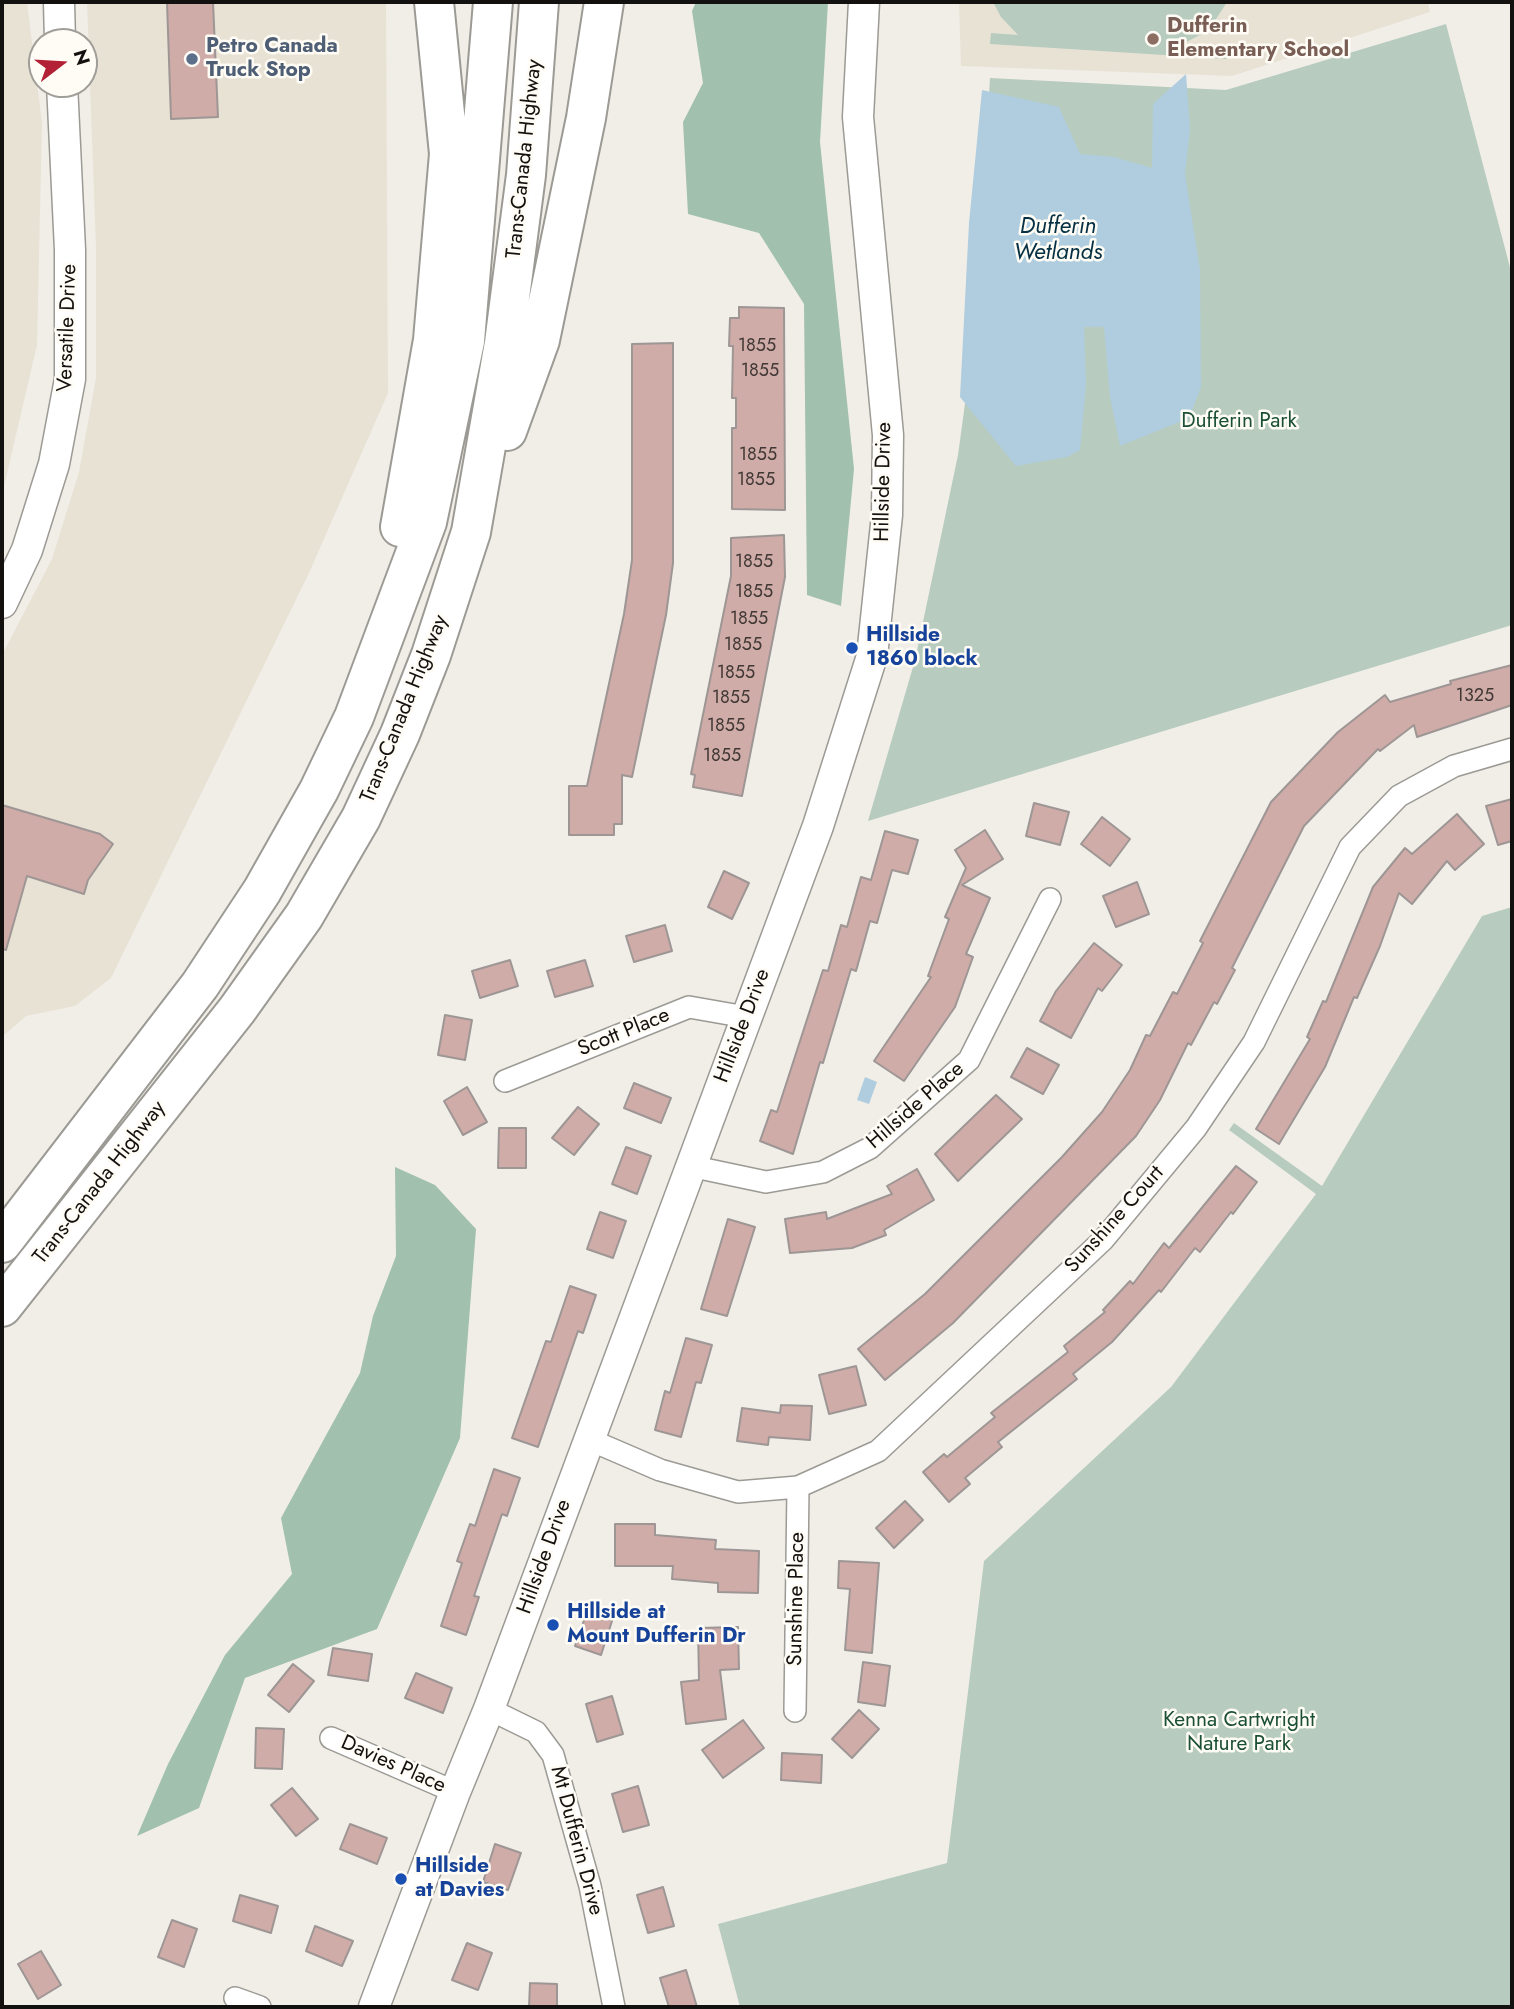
<!DOCTYPE html>
<style>
body{margin:0}
#map{position:relative;width:1514px;height:2009px;overflow:hidden;background:#f1eee8;font-family:Jost,sans-serif}
canvas{display:block}
.frame{position:absolute;inset:0;border:4px solid #12110f;pointer-events:none}
.north{position:absolute;left:28px;top:28px;width:70px;height:70px;box-sizing:border-box;background:#fffcf5;border:2px solid #a09e99;border-radius:50%;rotate:73deg;font-size:19px;font-weight:700;line-height:28px;text-align:center;color:#12110f}
.north::after{content:'';display:block;margin:auto;width:24px;height:32px;background:#b32137;clip-path:polygon(50% 0,100% 100%,50% 72%,0 100%)}
</style>
<div id="map">
<canvas width="1514" height="2009"></canvas>
<div class="frame"></div>
<div class="north">N</div>
</div>
<script>
const c = document.querySelector('canvas').getContext('2d');
c.lineJoin = 'round';
function fillPath(path, color) { c.fillStyle = color; c.fill(path, 'evenodd'); }
const poly = rows => new Path2D(rows.map(r => 'M' + r).join(''));
function stroke(path, color, width, dash) { c.strokeStyle = color; c.lineWidth = width; c.lineCap = dash ? 'butt' : 'round'; c.setLineDash(dash || []); c.stroke(path); }
function drawText(font, color, halo, rows, align = 'center') {
  c.font = font + ' Jost,sans-serif'; c.lineWidth = 5; c.setLineDash([]); c.textBaseline = 'middle'; c.strokeStyle = halo; c.fillStyle = color; for (const [text, x, y, turn = 0] of rows) {
    c.save(); c.translate(x, y); c.rotate((+turn || 0) * Math.PI / 180); c.textAlign = isNaN(turn) ? turn : align; if (halo) c.strokeText(text, 0, 0); c.fillText(text, 0, 0); c.restore();
  }
}
const built = poly([
 [2,2,27,2,42,123,37,345,2,495],
 [87,2,386,2,388,393,309,573,111,978,75,1006,26,1016,2,1037,2,655,52,559,79,472,96,378,96,248],
 [959,2,1428,2,1430,12,1232,76,961,66]
]);
const green = poly([
 [993,2,1227,2,1209,30,1181,45,1228,48,1227,59,990,44,991,33,1018,35,1001,17],
 [1446,24,1512,275,1512,625,868,821,915,660,958,455,975,330,990,78,1226,90],
 [1512,907,1512,2007,740,2007,718,1924,947,1863,984,1561,1171,1387,1316,1194,1229,1130,1234,1123,1322,1186,1482,916]
]);
const forest = poly([
 [696,2,828,2,820,142,854,469,841,606,807,595,804,304,759,233,688,214,683,122,703,83,692,11],
 [395,1167,435,1185,476,1229,460,1438,377,1629,245,1678,199,1808,137,1836,168,1764,225,1655,292,1574,281,1518,360,1373,373,1316,396,1256]
]);
const water = poly([
 [1186,74,1190,129,1185,174,1200,270,1201,387,1189,418,1120,446,1110,397,1104,327,1084,327,1086,384,1080,450,1067,457,1016,466,960,397,969,223,982,90,1059,107,1080,154,1114,157,1152,168,1153,104],
 [865,1077,877,1082,869,1104,857,1100]
]);
const building = poly([
 [167,2,213,2,218,117,171,119,167,2],
 [739,307,784,308,785,510,732,509,732,428,736,428,736,398,732,398,733,346,729,346,730,318,739,318,739,307],
 [673,343,673,563,666,615,632,777,622,775,622,824,614,824,614,835,569,835,569,786,587,786,624,614,632,560,632,344,673,343],
 [784,535,785,577,742,796,693,787,695,775,691,774,731,576,731,538,784,535],
 [1512,665,1512,705,1417,737,1414,725,1380,751,1378,749,1304,826,1232,968,1235,970,1217,1004,1214,1002,1191,1045,1188,1043,1160,1100,1136,1136,953,1323,885,1380,858,1349,925,1294,1062,1157,1102,1112,1130,1070,1146,1035,1150,1036,1173,992,1177,994,1203,943,1200,941,1271,802,1338,732,1385,695,1390,702,1451,684,1450,681,1512,665],
 [1512,799,1512,841,1498,845,1486,806,1512,799],
 [1034,803,1069,812,1060,845,1026,836,1034,803],
 [2,805,100,834,113,844,88,880,84,894,27,876,6,950,2,949,2,805],
 [1457,814,1484,844,1455,870,1447,861,1412,904,1399,893,1380,946,1357,998,1354,997,1325,1067,1279,1144,1256,1129,1310,1039,1307,1037,1323,1001,1326,1002,1373,887,1405,848,1412,854,1457,814],
 [1102,817,1130,839,1110,866,1081,844,1102,817],
 [985,830,1003,859,962,885,990,898,966,954,973,957,955,1007,904,1081,874,1061,931,977,928,976,949,919,945,917,966,868,955,850,985,830],
 [885,831,918,840,908,874,892,870,877,923,870,921,856,971,851,969,823,1063,820,1062,793,1154,760,1141,771,1110,777,1112,823,970,828,971,841,925,847,927,861,877,871,880,885,831],
 [724,871,749,883,732,919,708,907,724,871],
 [1137,882,1149,914,1116,927,1103,896,1137,882],
 [665,925,672,951,634,962,626,936,665,925],
 [1094,943,1122,965,1102,991,1098,988,1071,1038,1040,1021,1056,991,1094,943],
 [510,960,518,986,480,998,472,971,510,960],
 [585,960,593,986,555,997,547,971,585,960],
 [445,1015,472,1020,465,1060,438,1055,445,1015],
 [1027,1048,1059,1065,1043,1094,1011,1077,1027,1048],
 [634,1083,671,1098,661,1123,624,1108,634,1083],
 [467,1087,487,1122,463,1135,444,1101,467,1087],
 [996,1095,1022,1119,958,1181,935,1154,996,1095],
 [578,1107,599,1124,574,1155,552,1138,578,1107],
 [499,1128,526,1128,526,1168,498,1168,499,1128],
 [626,1147,651,1156,637,1194,612,1184,626,1147],
 [1236,1166,1257,1182,1233,1214,1231,1212,1200,1252,1195,1248,1161,1292,1159,1290,1112,1342,1073,1374,1077,1379,998,1442,1002,1447,965,1478,970,1484,949,1502,923,1472,944,1454,947,1457,995,1417,991,1413,1068,1352,1064,1346,1105,1312,1103,1310,1130,1281,1133,1284,1164,1243,1169,1248,1236,1166],
 [917,1169,934,1200,884,1230,886,1235,852,1248,790,1253,785,1219,826,1212,827,1219,892,1194,887,1186,917,1169],
 [600,1212,626,1221,613,1258,587,1249,600,1212],
 [728,1219,755,1227,727,1316,701,1309,728,1219],
 [570,1286,596,1295,583,1333,578,1331,538,1447,512,1438,546,1341,551,1342,570,1286],
 [686,1338,712,1345,701,1383,696,1382,681,1437,655,1430,665,1391,670,1393,686,1338],
 [856,1366,866,1405,829,1414,819,1375,856,1366],
 [781,1405,812,1406,810,1440,769,1437,768,1445,737,1441,742,1408,780,1413,781,1405],
 [494,1469,520,1478,507,1516,502,1514,474,1596,479,1597,466,1635,441,1626,462,1563,457,1561,470,1524,475,1526,494,1469],
 [905,1501,923,1520,894,1548,876,1528,905,1501],
 [615,1524,655,1524,655,1535,716,1540,715,1549,759,1551,758,1593,718,1592,718,1583,672,1579,673,1566,615,1566,615,1524],
 [839,1561,879,1563,872,1653,845,1650,850,1589,838,1588,839,1561],
 [588,1609,613,1618,601,1655,575,1646,588,1609],
 [738,1627,739,1669,720,1670,726,1719,686,1724,681,1682,699,1680,698,1628,738,1627],
 [333,1648,372,1654,368,1681,328,1675,333,1648],
 [863,1662,890,1666,885,1706,858,1702,863,1662],
 [293,1664,314,1681,289,1712,268,1695,293,1664],
 [416,1673,452,1688,443,1713,405,1698,416,1673],
 [612,1696,623,1734,597,1742,586,1704,612,1696],
 [859,1710,879,1729,852,1758,832,1739,859,1710],
 [743,1720,764,1748,723,1778,702,1750,743,1720],
 [256,1728,284,1729,282,1769,255,1768,256,1728],
 [782,1753,822,1755,821,1783,781,1780,782,1753],
 [638,1786,649,1825,623,1832,612,1794,638,1786],
 [292,1788,318,1819,296,1836,271,1805,292,1788],
 [350,1824,387,1838,377,1864,340,1849,350,1824],
 [495,1844,521,1853,508,1890,483,1882,495,1844],
 [663,1887,674,1926,648,1933,637,1895,663,1887],
 [240,1895,278,1906,271,1933,233,1921,240,1895],
 [172,1920,197,1929,184,1967,158,1957,172,1920],
 [315,1926,353,1941,342,1966,306,1951,315,1926],
 [467,1943,492,1953,478,1990,452,1980,467,1943],
 [41,1951,61,1985,38,1999,18,1964,41,1951],
 [686,1970,697,2007,669,2007,660,1978,686,1970],
 [530,1983,557,1984,557,2007,529,2007,530,1983]
]);
const street = poly([
 [505,1081,689,1007,746,1017],
 [690,1166,766,1182,823,1172,870,1148,969,1060,1050,899],
 [588,1439,660,1470,738,1492,798,1487,878,1451,1103,1240,1196,1128,1254,1042,1350,847,1399,796,1454,766,1512,749],
 [489,1709,536,1732,553,1755,590,1886,614,2007],
 [795,1711,798,1487],
 [331,1738,455,1792],
 [235,1998,260,2007]
]);
const secondary = poly([
 [59,2,60,42],
 [2,603,27,550,54,464,70,379,70,250,62,84],
 [374,2007,455,1792,489,1709,818,826,872,656,887,515,888,435,858,117,864,2]
]);
const highway = poly([
 [507,431,540,340,586,118,604,2],
 [400,527,433,340,449,154,434,2],
 [2,1243,200,985,262,891,319,790,354,717,427,522,465,341,493,2],
 [2,1307,237,1010,304,916,361,818,400,734,431,655,471,532,504,343,526,175,539,2]
]);
const markers = [
 [1153,39,7,"#8d6e63"],
 [192,59,7,"#5c6f8a"],
 [852,648,7,"#1a4fb4"],
 [553,1625,7,"#1a4fb4"],
 [401,1879,7,"#1a4fb4"]
];
const numberNames = [
 ["1855",757,347],
 ["1855",760,372],
 ["1855",758,456],
 ["1855",756,481],
 ["1855",754,563],
 ["1855",754,593],
 ["1855",749,620],
 ["1855",743,646],
 ["1855",736,674],
 ["1325",1475,697],
 ["1855",731,699],
 ["1855",726,727],
 ["1855",722,757]
];
const educationNames = [
 ["Dufferin",1167,27],
 ["Elementary School",1167,51]
];
const serviceNames = [
 ["Petro Canada",206,47],
 ["Truck Stop",206,71]
];
const streetNames = [
 ["Trans-Canada Highway",525,159,-84],
 ["Versatile Drive",68,328,-88],
 ["Hillside Drive",884,482,-89],
 ["Trans-Canada Highway",405,709,-68],
 ["Hillside Drive",743,1026,-69],
 ["Scott Place",624,1033,-22],
 ["Hillside Place",916,1106,-41],
 ["Trans-Canada Highway",100,1183,-52],
 ["Sunshine Court",1115,1220,-48],
 ["Hillside Drive",545,1557,-70],
 ["Sunshine Place",797,1599,-89],
 ["Davies Place",393,1765,24],
 ["Mt Dufferin Drive",576,1841,75]
];
const parkNames = [
 ["Dufferin Park",1239,422],
 ["Kenna Cartwright",1239,1721],
 ["Nature Park",1239,1745]
];
const transitNames = [
 ["Hillside",866,636],
 ["1860 block",866,660],
 ["Hillside at",567,1613],
 ["Mount Dufferin Dr",567,1637],
 ["Hillside",415,1867],
 ["at Davies",415,1891]
];
const waterNames = [
 ["Dufferin",1058,227],
 ["Wetlands",1058,253]
];
fillPath(built, '#e8e2d5');
fillPath(green, '#b7cbbf');
fillPath(forest, '#a1c0ae');
fillPath(water, '#afcddf');
fillPath(building, '#cfaca8');
stroke(building, '#9e9695', 2);
stroke(street, '#9c9a94', 24);
stroke(secondary, '#9c9a94', 33);
stroke(highway, '#9c9a94', 42);
stroke(street, '#fff', 21);
stroke(secondary, '#fff', 30);
stroke(highway, '#fff', 38);
for (const [x, y, r, color] of markers) { const dot = new Path2D(); dot.arc(x, y, r, 0, 2 * Math.PI); c.fillStyle = color; c.fill(dot); stroke(dot, '#fffcf5', 2.5); }
drawText('18px', '#413835', null, numberNames);
drawText('bold 21px', '#785e54', '#fffcf5', educationNames, 'left');
drawText('bold 21px', '#4e5e75', '#fffcf5', serviceNames, 'left');
drawText('21px', '#12110f', '#fffcf5', streetNames);
drawText('21px', '#1a4f35', '#fffcf5', parkNames);
drawText('bold 21px', '#164399', '#fffcf5', transitNames, 'left');
drawText('italic 23px', '#052f43', '#fffcf5', waterNames);
</script>
